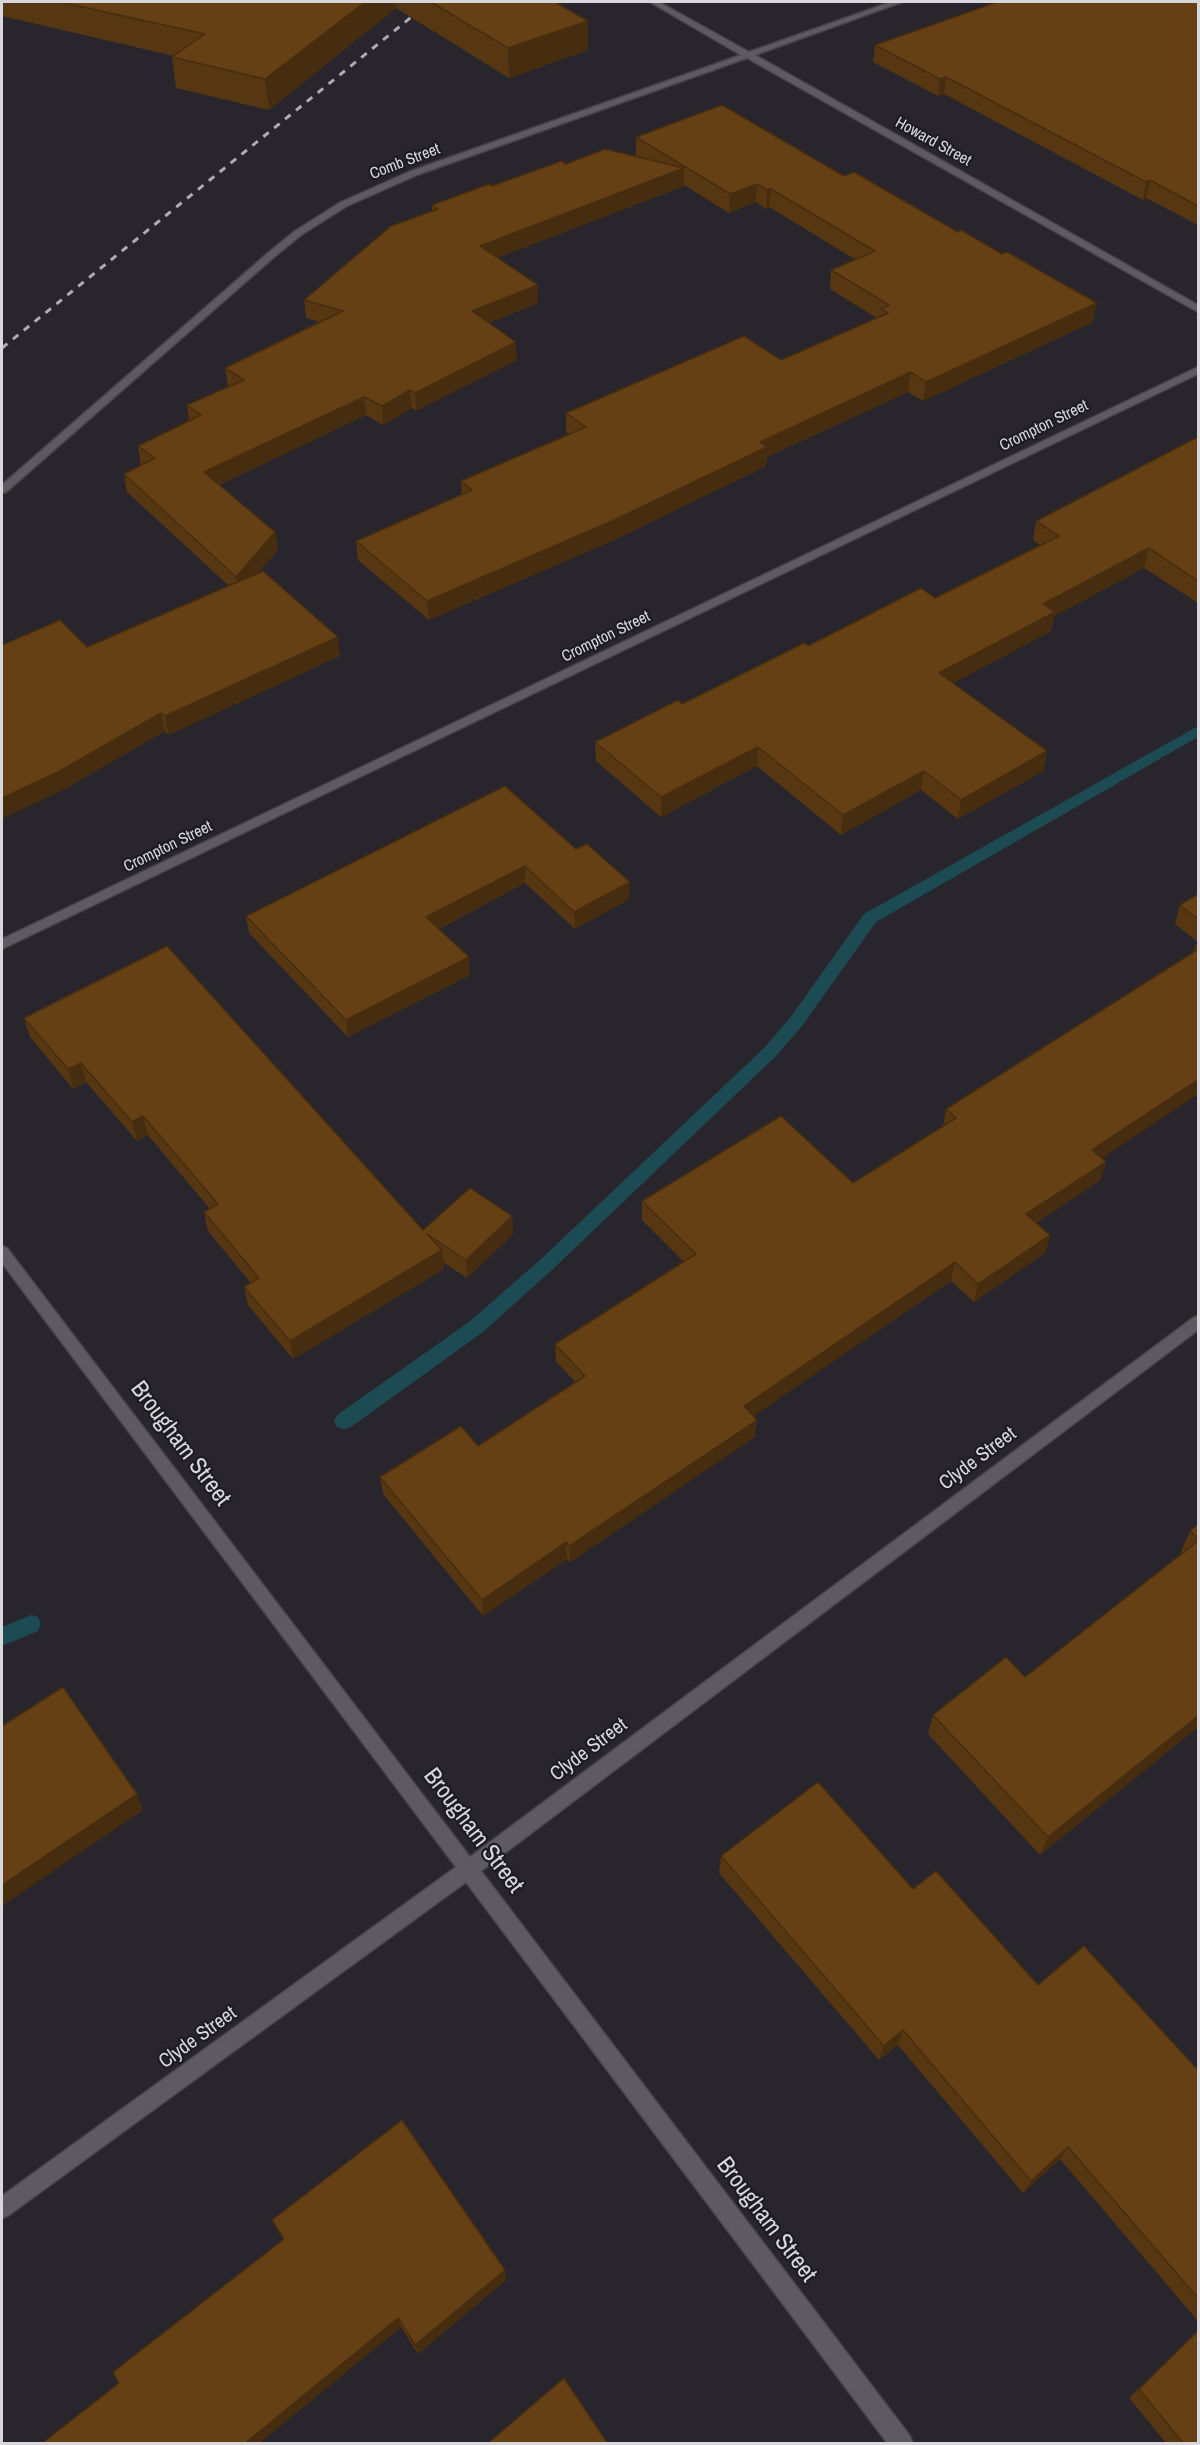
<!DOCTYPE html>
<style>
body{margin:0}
#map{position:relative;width:1200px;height:2445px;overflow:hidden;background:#28252c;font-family:"Archivo Narrow",sans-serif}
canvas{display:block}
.frame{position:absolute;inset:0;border:3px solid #d8d7dc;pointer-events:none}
</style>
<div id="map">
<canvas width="1200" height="2445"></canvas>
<div class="frame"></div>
</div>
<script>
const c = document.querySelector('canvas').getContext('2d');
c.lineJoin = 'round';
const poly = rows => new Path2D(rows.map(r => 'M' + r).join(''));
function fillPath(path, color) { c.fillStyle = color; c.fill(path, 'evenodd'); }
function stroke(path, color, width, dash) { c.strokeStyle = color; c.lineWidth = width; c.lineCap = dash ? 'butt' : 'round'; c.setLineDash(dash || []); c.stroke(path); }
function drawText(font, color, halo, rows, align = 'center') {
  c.font = font + ' "Archivo Narrow",sans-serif'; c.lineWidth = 4.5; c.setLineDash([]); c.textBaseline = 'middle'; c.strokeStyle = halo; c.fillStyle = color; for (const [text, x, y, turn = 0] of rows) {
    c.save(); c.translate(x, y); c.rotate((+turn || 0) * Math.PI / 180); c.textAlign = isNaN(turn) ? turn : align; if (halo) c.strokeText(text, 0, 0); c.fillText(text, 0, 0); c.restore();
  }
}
const stream = poly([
 [1198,726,1198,737,876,922,802,1026,775,1057,553,1269,483,1332,351,1427,344,1429,337,1427,334,1421,337,1415,469,1322,541,1259,763,1049,790,1018,864,914,1198,726],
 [31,1615,38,1617,41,1624,38,1631,2,1646,2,1627,31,1615]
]);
const street = poly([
 [650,2,659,2,749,52,891,2,902,2,755,55,1198,305,1198,312,747,58,417,175,347,206,301,235,274,257,6,492,2,493,2,485,268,253,295,231,341,202,411,171,741,55,650,2],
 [1198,367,1198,374,2,949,2,939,1198,367],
 [2,1246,7,1248,470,1857,1193,1318,1198,1316,1198,1330,481,1871,910,2436,913,2444,888,2444,466,1882,9,2215,2,2218,2,2196,456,1867,2,1263,2,1246]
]);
const rail = poly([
 [2,348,430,2]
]);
const wall = poly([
 [2,2,555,2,588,21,588,50,509,78,396,8,269,110,176,88,172,57,174,56,2,16],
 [1198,2,1198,225,1146,198,1143,200,944,94,938,96,873,62,875,45],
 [722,105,1093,322,923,401,908,392,767,457,766,466,612,541,429,620,358,560,356,541,462,495,461,481,569,434,566,432,566,413,781,360,877,318,830,289,831,270,856,260,769,207,766,209,756,202,729,213,684,185,684,186,497,258,538,303,489,323,517,360,416,411,412,408,383,425,366,415,219,485,275,532,278,550,257,574,340,656,168,735,165,731,63,790,87,647,229,586,127,492,124,474,141,465,138,446,189,421,187,405,228,386,225,368,320,322,306,318,304,300,432,211,432,205,566,164,639,158,636,155,636,137],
 [1198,437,1198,603,1144,568,1054,616,1051,631,953,683,1047,751,1043,771,958,819,921,790,841,835,757,766,661,817,596,761,595,742,682,704,808,646,935,598,1040,545,1033,540,1036,521],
 [505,786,629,899,575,929,525,883,439,929,470,975,348,1037,249,933,246,916],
 [1198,894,1198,942,1175,924,1180,905],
 [1198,944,1198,1094,1102,1158,1106,1162,1100,1180,1036,1223,1050,1235,1045,1253,974,1302,951,1281,753,1416,755,1437,570,1562,567,1559,483,1616,383,1494,380,1477,478,1446,575,1382,556,1361,555,1344,684,1262,642,1220,642,1201,853,1183,943,1126,946,1109,1193,952,1195,946],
 [24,1018,423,1230,512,1216,513,1234,467,1278,443,1262,444,1269,293,1359,248,1305,244,1287,251,1283,208,1231,204,1212,210,1209,148,1135,137,1141,86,1082,73,1089,30,1037],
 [1198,1524,1198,1727,1040,1855,928,1734,933,1715,1025,1677,1183,1553,1181,1551,1190,1531],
 [721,1856,913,1889,1038,1985,1198,2070,1198,2321,1060,2159,1023,2193,898,2045,879,2060,719,1873],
 [272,2220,506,2280,418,2354,401,2327,258,2444,41,2444,119,2383,283,2240],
 [1198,2330,1198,2444,1167,2444,1129,2398]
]);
const shadedWall = poly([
 [365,2,396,2,396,8,269,110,265,79],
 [588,21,588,50,509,78,508,48],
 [946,77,944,94,938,96,940,79],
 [684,168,684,186,481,264,480,246],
 [1150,180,1146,198,1143,200,1146,182],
 [757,184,756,202,729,213,730,194],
 [771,189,769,207,766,209,767,190],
 [538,285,538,303,473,329,472,311],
 [1097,303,1093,322,923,401,926,382],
 [516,342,517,360,416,411,415,393],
 [911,372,908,392,767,457,766,466,612,541,429,620,427,601,760,442],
 [410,390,412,408,383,425,382,406],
 [364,397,366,415,207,491,204,472],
 [275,532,278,550,239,595,236,577],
 [1149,548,1144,568,1054,616,1051,631,936,692,939,673,1043,604],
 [338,637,340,656,168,735,165,716],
 [161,713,165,731,63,790,2,819,2,798],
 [758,747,757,766,661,817,661,797],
 [1047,751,1043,771,958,819,961,800],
 [924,771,921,790,841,835,843,815],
 [525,866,525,883,428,934,426,917],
 [630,882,629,899,575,929,574,912],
 [469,957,470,975,348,1037,346,1020],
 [81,1063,86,1082,73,1089,68,1069],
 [1198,1080,1198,1094,1086,1169,1092,1150],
 [143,1116,148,1135,137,1141,132,1122],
 [1106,1162,1100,1180,1022,1232,1026,1214],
 [512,1216,513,1234,467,1278,466,1260],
 [1050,1235,1045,1253,974,1302,978,1284],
 [442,1250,444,1269,293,1359,290,1341],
 [955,1262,951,1281,742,1424,744,1406],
 [757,1420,755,1437,570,1562,569,1546],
 [566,1542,567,1559,483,1616,482,1600],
 [1198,1716,1198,1727,1040,1855,1048,1837],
 [137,1794,143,1810,2,1906,2,1885],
 [903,2030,898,2045,879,2060,884,2046],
 [1068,2147,1060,2159,1023,2193,1031,2181],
 [505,2270,506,2280,418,2354,415,2345],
 [398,2318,401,2327,258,2444,244,2444]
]);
const building = poly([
 [60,2,365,2,265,79,172,57,205,34,60,2],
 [431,2,555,2,588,21,508,48,431,2],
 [997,2,1198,2,1198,206,1150,180,1146,182,946,77,940,79,875,45,997,2],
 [722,105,844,176,854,172,958,232,961,230,1002,254,1007,252,1097,303,926,382,911,372,760,442,767,447,612,521,427,601,356,541,472,490,461,481,586,427,566,413,744,336,781,360,888,313,881,309,889,305,831,270,875,251,771,189,767,190,757,184,730,194,636,137,722,105],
 [605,149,684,168,480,246,538,285,472,311,516,342,415,393,410,390,382,406,364,397,204,472,275,532,236,577,124,474,155,458,138,446,201,415,187,405,244,380,225,368,343,311,304,300,391,226,438,209,432,205,489,184,492,186,561,161,566,164,605,149],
 [1198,437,1198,581,1149,548,1043,604,1055,612,939,673,1047,751,961,800,924,771,843,815,758,747,661,797,595,742,678,700,682,704,804,643,808,646,921,588,935,598,1059,536,1036,521,1198,437],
 [263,571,338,637,165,716,161,713,58,772,2,798,2,645,60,620,87,647,263,571],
 [505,786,576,849,587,844,630,882,574,912,525,866,426,917,469,957,346,1020,246,916,505,786],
 [1198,894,1198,919,1180,905,1198,894],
 [1198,944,1198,1080,1092,1150,1106,1162,1026,1214,1050,1235,978,1284,955,1262,744,1406,757,1420,569,1546,566,1542,482,1600,380,1477,461,1426,478,1446,585,1376,555,1344,696,1254,642,1201,781,1116,853,1183,956,1118,946,1109,1197,950,1195,946,1198,944],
 [167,946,423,1230,470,1188,512,1216,466,1260,427,1234,442,1250,290,1341,244,1287,259,1278,204,1212,218,1204,143,1116,132,1122,81,1063,68,1069,24,1018,167,946],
 [1198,1524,1198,1538,1190,1531,1198,1524],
 [1198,1541,1198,1716,1048,1837,933,1715,1006,1657,1025,1677,1198,1541],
 [63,1687,137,1794,2,1885,2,1726,63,1687],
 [818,1782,913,1889,936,1871,1038,1985,1084,1946,1198,2070,1198,2298,1068,2147,1031,2181,903,2030,884,2046,721,1856,818,1782],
 [402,2120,505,2270,415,2345,398,2318,244,2444,41,2444,119,2383,113,2372,284,2239,272,2220,402,2120],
 [1198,2331,1198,2444,1184,2444,1139,2389,1198,2331],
 [564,2378,608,2444,487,2444,564,2378]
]);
const farStreetnames = [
 ["Howard Street",933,142,29],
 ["Comb Street",405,162,-21],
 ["Crompton Street",1044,426,-26],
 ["Crompton Street",606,637,-26],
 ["Crompton Street",168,847,-26]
];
const streetNames = [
 ["Clyde Street",978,1459,-37],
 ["Clyde Street",589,1750,-37],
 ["Clyde Street",198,2038,-36]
];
const nearStreetnames = [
 ["Brougham Street",180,1444,53],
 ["Brougham Street",473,1831,53],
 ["Brougham Street",766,2220,53]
];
fillPath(stream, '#1d4b53');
stroke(street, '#454249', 3);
fillPath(street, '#5d5a63');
stroke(rail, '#aeacb2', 3, [7, 7]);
fillPath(wall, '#573712');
fillPath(shadedWall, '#472d0f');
fillPath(building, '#654015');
stroke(building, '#472d0f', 1.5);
drawText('16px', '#d8d7dc', '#1e1c23', farStreetnames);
drawText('20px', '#d8d7dc', '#1e1c23', streetNames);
drawText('24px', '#d8d7dc', '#1e1c23', nearStreetnames);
</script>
